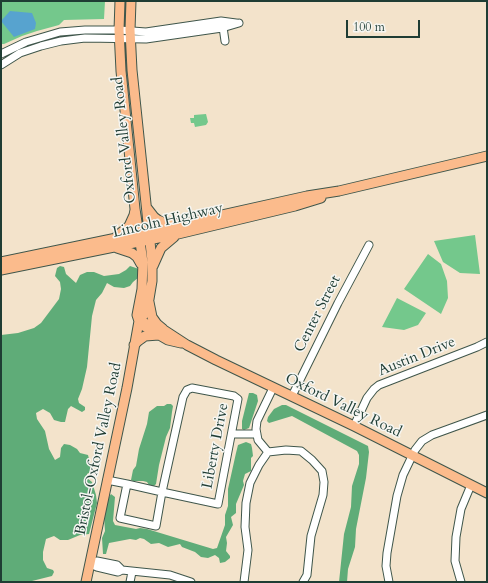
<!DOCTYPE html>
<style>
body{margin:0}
#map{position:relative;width:488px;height:583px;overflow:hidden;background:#f3e3cb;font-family:Cardo,serif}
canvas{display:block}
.frame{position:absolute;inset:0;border:2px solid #1f3d34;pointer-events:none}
.scale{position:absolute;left:346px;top:20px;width:74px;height:18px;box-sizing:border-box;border:2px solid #1f3d34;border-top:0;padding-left:5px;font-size:12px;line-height:14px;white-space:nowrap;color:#1f3d34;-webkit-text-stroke:3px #f6f6f2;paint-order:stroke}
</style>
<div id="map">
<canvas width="488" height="583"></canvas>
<div class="frame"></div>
<div class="scale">100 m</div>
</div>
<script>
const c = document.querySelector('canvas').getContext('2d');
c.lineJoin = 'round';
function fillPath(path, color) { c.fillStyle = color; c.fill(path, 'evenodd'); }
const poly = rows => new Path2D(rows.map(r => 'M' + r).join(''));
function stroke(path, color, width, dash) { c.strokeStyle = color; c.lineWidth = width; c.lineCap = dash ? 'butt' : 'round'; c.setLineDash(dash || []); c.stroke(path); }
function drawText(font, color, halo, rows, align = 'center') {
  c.font = font + ' Cardo,serif'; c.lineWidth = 3; c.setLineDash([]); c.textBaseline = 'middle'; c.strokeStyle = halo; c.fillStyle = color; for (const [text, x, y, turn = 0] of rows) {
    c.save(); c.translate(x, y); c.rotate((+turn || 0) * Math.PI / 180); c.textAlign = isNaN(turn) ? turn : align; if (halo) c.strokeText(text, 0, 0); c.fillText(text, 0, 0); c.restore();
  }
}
const green = poly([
 [1,1,105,1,104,19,64,20,59,25,37,31,22,36,4,44,1,44],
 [206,114,208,122,206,125,195,127,194,123,191,123,190,118,194,118,194,115],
 [475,235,480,274,460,273,443,262,434,241],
 [428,254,441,264,447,281,448,298,441,314,404,289],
 [397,298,426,313,418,325,404,330,382,327]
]);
const forest = poly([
 [60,266,64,267,66,274,76,283,80,275,87,272,94,272,104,276,119,274,126,270,130,266,139,269,139,277,133,282,130,286,124,288,114,287,107,283,102,293,96,300,92,316,87,367,82,389,78,399,79,403,85,407,85,410,82,412,71,406,68,409,65,422,61,422,54,420,50,413,43,409,36,413,37,419,45,431,49,449,55,460,60,457,61,448,64,444,70,445,77,449,80,453,88,455,92,471,87,474,87,478,92,482,96,495,97,503,89,534,80,535,68,540,60,540,54,536,46,539,43,552,43,560,47,568,53,570,54,572,52,576,28,582,1,582,1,335,18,333,34,328,41,323,59,299,61,289,60,282,55,276,57,268],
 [249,393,253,393,257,395,258,401,249,428,244,430,242,429,242,421],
 [167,404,171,404,173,406,172,412,170,428,166,437,159,465,156,484,154,486,149,485,147,482,143,481,133,481,131,480,133,470,136,466,139,449,147,424,149,412,157,406,164,406],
 [282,405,286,405,368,446,369,452,366,478,356,529,355,547,348,569,347,582,339,582,344,534,351,507,352,486,359,464,359,455,357,451,292,416,269,423,267,421,268,417,274,409],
 [246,442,251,444,252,448,253,456,251,458,251,471,245,474,243,481,244,485,236,504,236,513,231,517,233,525,226,537,227,543,226,551,230,556,230,558,225,562,220,563,219,558,215,555,208,558,201,557,195,552,182,547,180,544,168,547,159,543,151,544,144,539,140,538,136,540,130,539,109,543,106,554,103,554,102,538,105,531,104,516,109,497,111,494,115,497,113,521,115,525,136,529,140,528,147,529,213,549,217,548,225,525,225,515,228,506,228,489,236,453,238,445]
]);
const water = poly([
 [10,11,32,13,36,23,35,29,14,37,1,21]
]);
const minor = poly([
 [223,27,225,41],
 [1,54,26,42,60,32,85,30,119,30,146,32,221,21,236,23],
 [1,65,20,53,41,46,61,41,85,38,146,39,222,28,239,23],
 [192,388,234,396,238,399,218,504,162,492,183,397,187,390,192,388],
 [292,396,338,303,369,245],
 [354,426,367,398,374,389,379,385,477,347,487,342],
 [232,434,257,434],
 [268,452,258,440,256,429,257,421,273,388],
 [107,480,127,484,162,492,156,526,120,518,127,484],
 [90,564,97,567,118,572,122,570,170,575,191,582],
 [90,564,97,561,117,565,122,570],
 [130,582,132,572],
 [244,582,248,550,245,527,246,503,250,483,259,465,268,452,286,450,301,451,312,460,322,471,324,482,323,495,311,536,307,575,303,582],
 [389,582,386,566,387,553,397,496,403,475,415,450,422,441,432,435,487,415],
 [461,582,455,561,456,537,461,509,471,485]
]);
const major = poly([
 [120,1,119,30,121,71,135,209,143,262,142,289,137,315,139,321,144,326,168,340,181,343],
 [147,208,154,217,158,220,163,222,174,223],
 [117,236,129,226,134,215,135,210],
 [117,248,132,253,137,257,141,264],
 [1,262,155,230,307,196,339,191,487,156],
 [153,266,161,248,174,237],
 [1,270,178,234,295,206,321,198],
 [149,302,152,317,157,324,163,329],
 [139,321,164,330,187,345,216,360,354,426,487,493],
 [134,345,138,341,145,336,159,335],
 [86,582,127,388,139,321,143,316,149,299,152,281,152,261,132,70,130,30,131,1]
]);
const streetNames = [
 ["Oxford Valley Road",125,140,-96],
 ["Lincoln Highway",168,221,-13],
 ["Center Street",318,314,-63],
 ["Austin Drive",417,357,-22],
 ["Oxford Valley Road",343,406,26],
 ["Liberty Drive",216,446,-79],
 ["Bristol-Oxford Valley Road",99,449,-78]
];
fillPath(green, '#74c88c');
fillPath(forest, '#5fac78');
fillPath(water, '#57a3cf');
stroke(minor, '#3f564b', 9);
stroke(major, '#3f564b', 11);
stroke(minor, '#fff', 7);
stroke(major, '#fbbb8c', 9);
drawText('15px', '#1f3d34', '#f6f6f2', streetNames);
</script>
